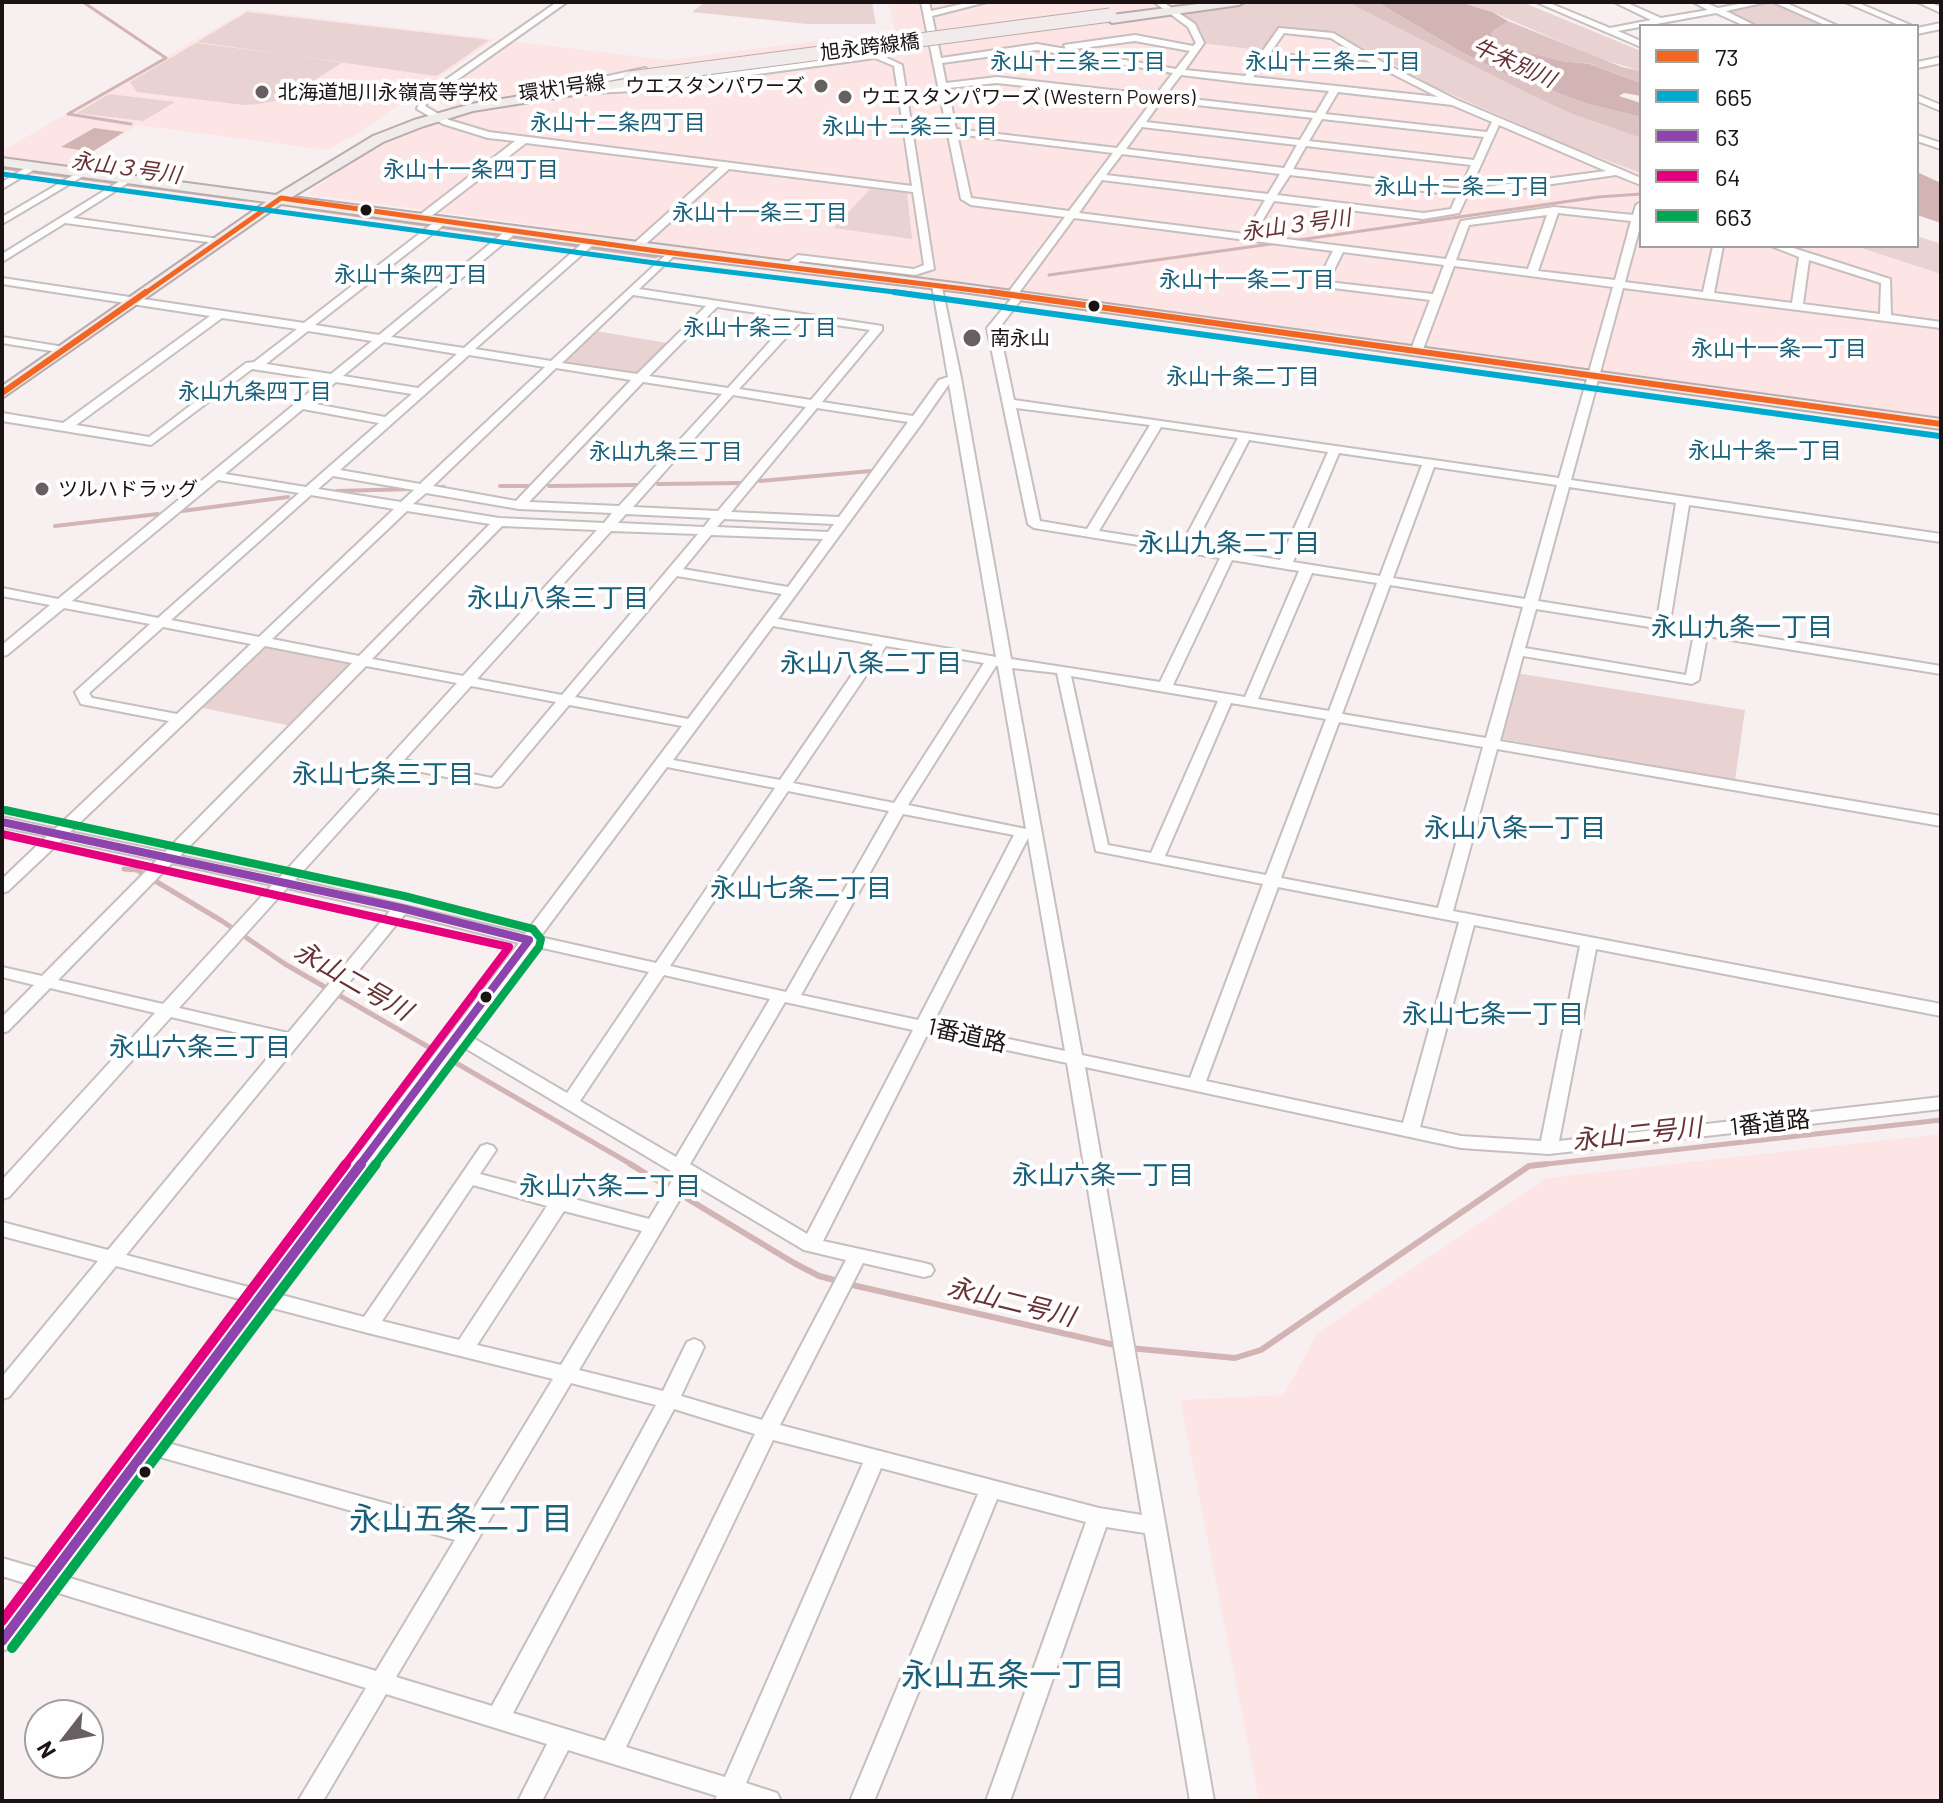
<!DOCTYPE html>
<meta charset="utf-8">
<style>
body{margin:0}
#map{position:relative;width:1943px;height:1803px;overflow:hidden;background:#f8f0f0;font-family:Barlow,sans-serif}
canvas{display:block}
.frame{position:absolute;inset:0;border:4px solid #1b1313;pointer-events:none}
.legend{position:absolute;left:1639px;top:24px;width:280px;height:224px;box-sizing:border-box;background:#fefefe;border:2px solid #a3a0a0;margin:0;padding:10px 14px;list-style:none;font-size:24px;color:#1b1313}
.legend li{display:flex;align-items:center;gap:16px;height:40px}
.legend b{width:40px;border:2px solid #a3a0a0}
.north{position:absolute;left:24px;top:1699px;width:80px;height:80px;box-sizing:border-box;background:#fefefe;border:2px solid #a3a0a0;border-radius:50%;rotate:239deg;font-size:22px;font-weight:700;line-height:32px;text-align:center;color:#1b1313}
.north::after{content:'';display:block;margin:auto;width:28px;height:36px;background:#686060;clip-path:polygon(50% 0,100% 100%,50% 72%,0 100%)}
</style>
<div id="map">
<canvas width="1943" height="1803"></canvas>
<div class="frame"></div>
<ul class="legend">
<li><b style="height:10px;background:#f26522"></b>73</li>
<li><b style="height:10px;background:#00a9ce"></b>665</li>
<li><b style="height:10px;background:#8e44ad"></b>63</li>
<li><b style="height:10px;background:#e5007d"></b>64</li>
<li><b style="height:10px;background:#00a651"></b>663</li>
</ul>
<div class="north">N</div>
</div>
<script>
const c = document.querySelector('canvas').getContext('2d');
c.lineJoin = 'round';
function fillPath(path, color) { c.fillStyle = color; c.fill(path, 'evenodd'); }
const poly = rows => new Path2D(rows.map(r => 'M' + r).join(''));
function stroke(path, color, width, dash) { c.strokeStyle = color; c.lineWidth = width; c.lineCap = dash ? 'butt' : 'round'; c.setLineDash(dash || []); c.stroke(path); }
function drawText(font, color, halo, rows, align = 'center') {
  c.font = font + ' Barlow,"Noto Sans JP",sans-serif'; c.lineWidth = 8; c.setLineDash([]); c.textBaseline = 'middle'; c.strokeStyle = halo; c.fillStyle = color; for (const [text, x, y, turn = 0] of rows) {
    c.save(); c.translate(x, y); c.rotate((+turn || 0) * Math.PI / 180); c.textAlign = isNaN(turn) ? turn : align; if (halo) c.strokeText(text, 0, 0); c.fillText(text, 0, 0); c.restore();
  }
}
const built = poly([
 [888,2,1255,2,1176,13,1341,36,1435,87,1573,148,1641,173,1641,246,1855,246,1941,274,1941,419,307,194,367,151,393,138,460,116,433,98,511,41,666,60,895,31],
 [247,10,495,39,357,134,326,150,138,125,68,166,2,157,2,151],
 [1941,1134,1941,1801,1259,1801,1180,1400,1284,1395,1317,1333,1547,1178]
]);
const green = poly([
 [705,2,872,2,876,24,808,24,692,12],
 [1255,2,1347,2,1527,93,1572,114,1641,138,1641,173,1573,148,1435,87,1341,36,1282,30,1268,51,1200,43,1200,39,1174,13],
 [1460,2,1522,2,1641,51,1641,71,1598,58,1492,12],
 [1763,2,1777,2,1834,26,1752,26,1716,11],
 [247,12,489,40,437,76,197,42],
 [196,43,343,62,285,99,259,104,244,105,137,92,130,82],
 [109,94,175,102,143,121,77,113],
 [870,189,907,193,912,239,834,228],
 [1917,236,1941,244,1941,274,1855,246,1917,246],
 [590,330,673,344,639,378,553,365],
 [262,641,363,661,296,727,193,706],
 [1516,673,1745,710,1735,780,1502,739]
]);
const forest = poly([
 [1347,2,1377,2,1463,53,1504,73,1588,104,1641,117,1641,138,1572,114,1527,93],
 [1508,21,1622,67,1641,71,1641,83,1591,64,1561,61,1494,44,1490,38,1492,32]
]);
const water = poly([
 [1377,2,1460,2,1492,12,1508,21,1492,32,1490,38,1495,44,1561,61,1590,64,1641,83,1641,96,1624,93,1619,96,1641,103,1641,117,1588,104,1504,73,1463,53],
 [94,128,124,132,92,152,61,147],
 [1917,172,1941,183,1941,223,1917,215]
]);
const streamFar3 = poly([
 [83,2,166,58,68,114,131,124],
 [1917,141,1941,149],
 [2,168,245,200],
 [302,208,656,257],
 [1292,241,1598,197,1641,194],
 [1049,275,1278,243]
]);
const streamFar2 = poly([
 [760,481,871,471],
 [658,484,742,483],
 [500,486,531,486],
 [549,486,636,485],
 [435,487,444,487],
 [337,491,412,489],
 [182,511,288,497],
 [55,526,158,514]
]);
const streamFar1 = poly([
 [124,869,137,870,222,921,285,964,634,1166],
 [1529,1166,1941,1120]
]);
const stream = poly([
 [630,1164,794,1263,819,1276,838,1281],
 [848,1284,1119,1346],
 [1129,1348,1235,1358,1261,1350,1529,1166,1546,1164]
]);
const minor = poly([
 [557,2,567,2,430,99,425,106,449,120,489,132,912,186,894,66,875,58,634,91,574,94,569,91,574,88,634,85,866,54,846,44,853,42,902,65,934,269,915,275,800,261,791,270,783,270,783,266,798,255,914,269,924,265,913,192,729,169,639,250,631,250,631,246,719,167,526,143,425,221,417,221,417,217,515,141,488,138,443,124,417,109,421,97,557,2],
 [921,2,929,2,931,11,971,2,987,2,932,16,941,58,1037,44,1066,49,1064,45,1135,35,1193,46,1196,43,1188,27,1154,2,1163,2,1195,24,1204,43,1185,70,1245,76,1279,28,1333,33,1384,63,1457,100,1641,178,1641,185,1616,175,1467,196,1459,213,1423,219,1274,201,1254,235,1446,259,1461,221,1554,207,1633,215,1636,205,1641,202,1641,223,1625,282,1703,292,1713,246,1723,246,1714,293,1792,303,1799,257,1771,246,1787,246,1890,279,1891,315,1941,322,1941,328,1623,288,1571,480,1941,534,1941,542,1689,505,1670,622,1941,666,1941,674,1707,636,1699,680,1692,684,1523,656,1500,741,1941,816,1941,826,1497,749,1453,911,1941,1004,1941,1016,1596,949,1559,1141,1941,1097,1941,1109,1549,1154,1461,1148,1085,1067,1214,1801,1190,1801,1145,1533,1106,1527,1010,1801,986,1801,1086,1522,997,1499,874,1801,850,1801,978,1494,881,1468,746,1783,777,1793,781,1801,714,1801,717,1796,568,1750,542,1801,518,1801,547,1744,386,1694,323,1801,298,1801,366,1688,52,1591,10,1648,2,1651,2,1624,31,1585,2,1576,2,1558,43,1570,247,1301,116,1266,9,1397,2,1399,2,1377,98,1261,2,1236,2,1222,108,1250,280,1043,171,1017,9,1197,2,1199,2,1180,155,1013,50,988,8,1031,2,1033,2,1017,34,985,2,977,2,967,42,976,157,860,62,840,8,891,2,893,2,879,47,836,2,827,2,817,55,829,169,721,81,704,75,692,150,624,64,608,7,655,2,656,2,645,50,605,2,596,2,588,58,599,324,380,252,369,151,445,2,421,2,413,63,423,210,316,2,284,2,278,304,323,437,220,445,220,445,224,315,325,379,335,508,229,516,229,516,233,391,337,464,348,586,240,594,240,594,244,475,349,551,361,671,250,675,251,675,255,639,289,882,326,882,330,822,402,913,416,939,380,948,377,932,285,941,283,961,378,1011,659,1160,682,1220,558,1034,528,1028,524,987,328,1011,299,1006,296,1007,294,1065,217,971,205,961,199,921,2],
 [1284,33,1331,38,1371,63,1270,53,1284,33],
 [1135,41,1190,51,1176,69,1067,50,1135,41],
 [1037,50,1173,73,1156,95,997,77,946,83,942,63,1037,50],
 [1267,58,1381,68,1438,97,1253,77,1267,58],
 [1181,75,1247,83,1329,91,1316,113,1165,96,1181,75],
 [997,83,1153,100,1117,148,956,129,948,88,997,83],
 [1338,92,1452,105,1492,122,1487,132,1325,114,1338,92],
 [1161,101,1313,118,1300,140,1146,122,1161,101],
 [1322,119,1484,137,1474,160,1309,141,1322,119],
 [1499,125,1606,171,1470,189,1499,125],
 [1142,127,1297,145,1284,168,1126,149,1142,127],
 [957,134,1113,153,1069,211,971,198,957,134],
 [1306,146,1471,165,1460,189,1293,169,1306,146],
 [1122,154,1280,174,1268,194,1106,175,1122,154],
 [1290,175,1457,195,1451,209,1423,213,1277,195,1290,175],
 [1102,180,1265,200,1245,234,1079,213,1102,180],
 [1558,213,1631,221,1615,280,1538,271,1558,213],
 [1547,215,1528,269,1456,260,1469,225,1547,215],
 [1074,218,1333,251,1316,284,1317,286,1430,300,1410,352,1416,355,1422,352,1454,266,1613,287,1559,478,1014,400,999,328,1023,297,1018,294,1074,218],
 [1343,252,1444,265,1433,294,1328,282,1343,252],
 [1809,260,1881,283,1880,314,1803,304,1809,260],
 [633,295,706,306,637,374,562,363,633,295],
 [717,307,791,318,728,388,649,376,717,307],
 [222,318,297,329,254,362,246,363,149,437,76,425,222,318],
 [802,320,870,330,811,400,739,389,802,320],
 [308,331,372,341,331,374,266,364,308,331],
 [384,342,457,354,418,388,343,376,384,342],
 [469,355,545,367,420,484,340,470,469,355],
 [556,368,631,380,516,501,433,486,556,368],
 [336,382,412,394,385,417,310,403,336,382],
 [643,382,722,394,619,506,529,502,643,382],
 [949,384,996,657,778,619,922,423,949,384],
 [733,395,806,407,718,511,633,507,733,395],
 [817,408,908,422,839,517,731,512,817,408],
 [1016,408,1150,425,1087,529,1040,521,1016,408],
 [303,409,379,423,306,487,225,474,303,409],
 [1161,427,1238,438,1182,544,1099,531,1161,427],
 [1249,440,1328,452,1280,560,1194,546,1249,440],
 [1339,453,1422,465,1380,576,1293,562,1339,453],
 [1434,467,1557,485,1525,599,1393,578,1434,467],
 [333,476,414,490,401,502,318,489,333,476],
 [218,480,299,493,158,618,72,601,218,480],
 [1569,487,1676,503,1657,620,1538,601,1569,487],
 [426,493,519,509,612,513,604,523,499,518,413,504,426,493],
 [311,495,394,509,259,637,171,620,311,495],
 [407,511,490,524,359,656,272,639,407,511],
 [626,514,711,518,704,527,618,523,626,514],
 [724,519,834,524,828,532,717,527,724,519],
 [502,526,597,530,463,676,372,659,502,526],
 [611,531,698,534,562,695,477,679,611,531],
 [711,535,823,539,788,587,683,569,711,535],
 [1232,560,1299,571,1245,697,1173,685,1232,560],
 [1312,573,1377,583,1329,711,1258,699,1312,573],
 [677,576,782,594,688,719,575,697,677,576],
 [1390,585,1523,607,1486,738,1342,714,1390,585],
 [1536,609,1694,634,1686,675,1525,648,1536,609],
 [773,626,873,644,780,780,673,760,773,626],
 [163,627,251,644,177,714,92,698,89,693,163,627],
 [265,646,352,663,165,852,70,832,265,646],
 [886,646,984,663,894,803,793,783,886,646],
 [366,666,457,683,280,877,180,856,366,666],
 [996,666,998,666,1026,829,908,805,996,666],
 [1012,668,1057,673,1096,851,1263,884,1190,1078,1082,1055,1012,668],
 [1071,676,1218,701,1151,853,1108,845,1071,676],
 [471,686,556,702,492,778,404,760,471,686],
 [1231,703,1326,719,1266,875,1165,856,1231,703],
 [569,705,682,726,525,934,295,880,397,767,496,787,501,786,569,705],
 [1339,722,1483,747,1438,908,1281,878,1339,722],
 [667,767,775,788,656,963,540,937,667,767],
 [788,791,889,811,786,992,670,966,788,791],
 [903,814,1014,835,918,1020,801,995,903,814],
 [1028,838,1065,1051,933,1023,1028,838],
 [172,863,272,885,163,1004,58,980,172,863],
 [1278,887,1459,922,1403,1123,1206,1081,1278,887],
 [287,888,390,911,288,1033,179,1008,287,888],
 [405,914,519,943,256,1289,126,1255,405,914],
 [1474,925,1580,946,1541,1141,1461,1136,1420,1127,1474,925],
 [534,946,649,972,567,1093,468,1035,534,946],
 [664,975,770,999,676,1157,580,1101,664,975],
 [785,1002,913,1030,807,1234,690,1164,785,1002],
 [928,1033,1067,1063,1142,1515,1099,1508,780,1425,863,1263,924,1277,931,1275,934,1270,931,1265,924,1263,823,1241,928,1033],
 [460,1045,676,1174,649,1219,480,1174,496,1150,493,1146,487,1144,481,1146,364,1317,274,1293,460,1045],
 [690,1182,804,1250,846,1260,762,1420,681,1396,704,1347,701,1342,694,1339,687,1342,663,1391,579,1370,690,1182],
 [473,1185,547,1206,459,1340,382,1321,473,1185],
 [564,1211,642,1231,561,1365,477,1345,564,1211],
 [265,1306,368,1333,553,1379,464,1525,164,1442,265,1306],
 [571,1383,656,1405,492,1706,396,1677,571,1383],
 [674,1409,755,1434,605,1741,513,1713,674,1409],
 [773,1440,863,1463,725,1777,626,1747,773,1440],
 [153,1455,455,1540,376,1671,63,1576,153,1455],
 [1536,2,1547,2,1610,28,1651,20,1614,2,1625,2,1661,18,1708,10,1693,2,1704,2,1718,8,1749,2,1767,2,1726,11,1756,26,1745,26,1716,13,1618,31,1641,41,1641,47,1536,2],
 [1773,2,1784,2,1838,26,1827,26,1773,2],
 [1845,2,1856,2,1913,26,1901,26,1845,2],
 [1917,2,1928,2,1941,7,1941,13,1917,2],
 [1941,23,1941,29,1917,34,1917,28,1941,23],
 [1941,57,1941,63,1917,68,1917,62,1941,57],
 [645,68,649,71,648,73,562,90,557,87,645,68],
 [1917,95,1941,105,1941,111,1917,101,1917,95],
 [1917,135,1941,143,1941,149,1917,141,1917,135],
 [32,164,40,166,2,189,2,182,32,164],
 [82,170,87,173,85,175,2,224,2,217,82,170],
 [128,176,133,179,131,181,73,218,219,239,224,242,223,244,65,223,2,262,2,254,128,176],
 [2,337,64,347,70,350,64,353,2,343,2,337]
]);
const major = poly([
 [1213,2,1245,2,1239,5,1112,23,1106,19,1112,15,1213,2],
 [633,78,639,82,637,85,473,111,424,126,383,142,292,197,962,284,1941,419,1941,429,962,292,657,255,281,204,2,398,2,386,266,202,2,166,2,158,276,195,373,136,414,120,471,104,633,78]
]);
const majorBridge = poly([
 [630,78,1110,15]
]);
const bus1Far1 = poly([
 [144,294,281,198,657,251,1005,294]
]);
const bus1 = poly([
 [991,292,1941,424],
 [2,393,146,292]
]);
const bus2Far1 = poly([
 [2,174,655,263,911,294]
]);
const bus2 = poly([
 [894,292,1939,436]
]);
const bus3Far1 = poly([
 [2,822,401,908,529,940,359,1166]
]);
const bus3 = poly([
 [2,1641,361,1164]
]);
const bus4Far1 = poly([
 [2,834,509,947,344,1166]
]);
const bus4 = poly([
 [2,1621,346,1164]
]);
const bus5Far1 = poly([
 [5,810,404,896,533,929,541,939,539,947,374,1166]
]);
const bus5 = poly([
 [12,1648,376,1164]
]);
const markers = [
 [821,86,8,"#686060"],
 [262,92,8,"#686060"],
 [845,97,8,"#686060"],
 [366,210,7,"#1b1313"],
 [1094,306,7,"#1b1313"],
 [972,338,10,"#686060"],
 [42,489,8,"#686060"],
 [486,997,7,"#1b1313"],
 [145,1472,7,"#1b1313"]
];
const farStreetnames = [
 ["旭永跨線橋",870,47,-7],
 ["環状1号線",562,88,-8]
];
const farPoinames = [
 ["ウエスタンパワーズ",805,86,"right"],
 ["北海道旭川永嶺高等学校",278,92],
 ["ウエスタンパワーズ (Western Powers)",861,97],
 ["南永山",990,338],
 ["ツルハドラッグ",58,489]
];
const farNeighbourhoodnames = [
 ["永山十三条三丁目",1078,62],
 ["永山十三条二丁目",1333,62],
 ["永山十二条四丁目",618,123],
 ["永山十二条三丁目",910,127],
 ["永山十一条四丁目",471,170],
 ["永山十二条二丁目",1462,187],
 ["永山十一条三丁目",760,213],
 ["永山十条四丁目",411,275],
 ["永山十一条二丁目",1247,280],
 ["永山十条三丁目",760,328],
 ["永山十一条一丁目",1779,349],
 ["永山十条二丁目",1243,377],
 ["永山九条四丁目",255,392],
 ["永山十条一丁目",1765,451],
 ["永山九条三丁目",666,452]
];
const farWaternames = [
 ["牛朱別川",1514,63,24],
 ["永山３号川",126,168,8],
 ["永山３号川",1296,225,-8]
];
const streetNames = [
 ["1番道路",967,1035,13],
 ["1番道路",1770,1123,-6]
];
const neighbourhoodNames = [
 ["永山九条二丁目",1229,543],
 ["永山八条三丁目",558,598],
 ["永山九条一丁目",1742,627],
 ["永山八条二丁目",871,663],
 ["永山七条三丁目",383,774],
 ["永山八条一丁目",1515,828],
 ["永山七条二丁目",801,888],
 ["永山七条一丁目",1493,1014],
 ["永山六条三丁目",200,1047],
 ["永山六条一丁目",1103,1175],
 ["永山六条二丁目",610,1186]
];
const waterNames = [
 ["永山二号川",353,981,30],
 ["永山二号川",1637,1134,-6],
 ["永山二号川",1011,1302,14]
];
const nearNeighbourhoodnames = [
 ["永山五条二丁目",461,1519],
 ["永山五条一丁目",1013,1675]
];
fillPath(built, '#fce5e4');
fillPath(green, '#e9d2d2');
fillPath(forest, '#dec3c3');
fillPath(water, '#d3b4b4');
stroke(streamFar3, '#d3b4b4', 3);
stroke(streamFar2, '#d3b4b4', 4);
stroke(streamFar1, '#d3b4b4', 5);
stroke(stream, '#d3b4b4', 6);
stroke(minor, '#c7bebe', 4);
stroke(major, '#baacac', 4);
fillPath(minor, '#fefdfd');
fillPath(major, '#f1ebeb');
stroke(majorBridge, '#baacac', 15, []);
stroke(majorBridge, '#f1ebeb', 13);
stroke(bus1Far1, '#f26522', 5);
stroke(bus1, '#f26522', 6);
stroke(bus2Far1, '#00a9ce', 5);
stroke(bus2, '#00a9ce', 6);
stroke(bus3Far1, '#8e44ad', 8);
stroke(bus3, '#8e44ad', 10);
stroke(bus4Far1, '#e5007d', 8);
stroke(bus4, '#e5007d', 10);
stroke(bus5Far1, '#00a651', 8);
stroke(bus5, '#00a651', 10);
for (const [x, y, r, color] of markers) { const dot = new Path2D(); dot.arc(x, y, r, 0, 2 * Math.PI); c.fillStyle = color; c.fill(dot); stroke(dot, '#fefefe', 3); }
drawText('20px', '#1b1313', '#fefefe', farStreetnames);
drawText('20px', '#1b1313', '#fefefe', farPoinames, 'left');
drawText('22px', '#1a607b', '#fefefe', farNeighbourhoodnames);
drawText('italic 22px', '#683133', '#fefefe', farWaternames);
drawText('24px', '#1b1313', '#fefefe', streetNames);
drawText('26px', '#1a607b', '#fefefe', neighbourhoodNames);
drawText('italic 26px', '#683133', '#fefefe', waterNames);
drawText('32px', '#1a607b', '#fefefe', nearNeighbourhoodnames);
</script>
